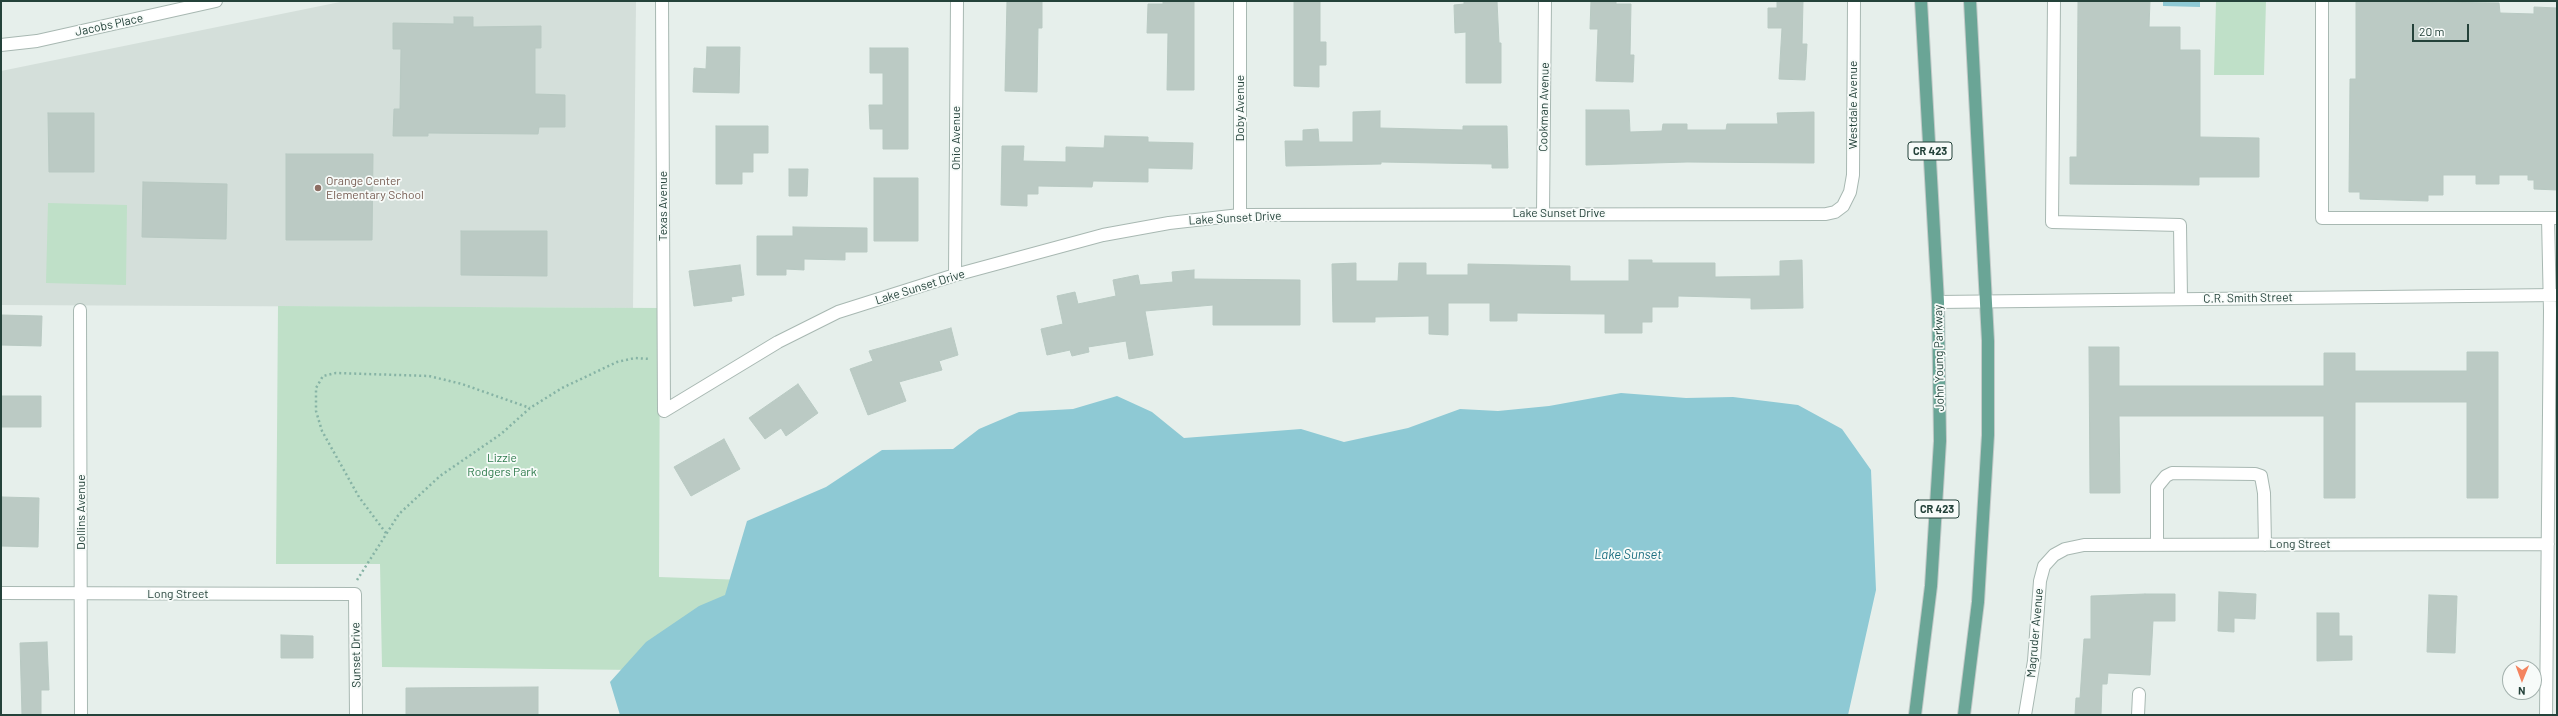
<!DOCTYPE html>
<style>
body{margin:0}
#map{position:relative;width:2558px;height:716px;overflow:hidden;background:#e6efeb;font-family:Barlow,sans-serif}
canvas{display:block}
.frame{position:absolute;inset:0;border:2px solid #24423a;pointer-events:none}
.north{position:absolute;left:2502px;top:660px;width:40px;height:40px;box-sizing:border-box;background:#f7fbf9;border:1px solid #a3b1ad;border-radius:50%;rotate:181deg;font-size:11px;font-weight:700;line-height:16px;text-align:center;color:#24423a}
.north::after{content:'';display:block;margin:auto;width:14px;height:18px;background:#f4845f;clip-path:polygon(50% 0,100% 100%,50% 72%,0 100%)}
.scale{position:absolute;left:2412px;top:24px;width:57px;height:18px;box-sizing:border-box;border:2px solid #24423a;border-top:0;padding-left:5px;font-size:12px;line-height:14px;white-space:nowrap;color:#24423a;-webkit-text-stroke:3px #f7fbf9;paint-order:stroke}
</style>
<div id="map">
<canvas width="2558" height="716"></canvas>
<div class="frame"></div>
<div class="north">N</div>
<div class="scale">20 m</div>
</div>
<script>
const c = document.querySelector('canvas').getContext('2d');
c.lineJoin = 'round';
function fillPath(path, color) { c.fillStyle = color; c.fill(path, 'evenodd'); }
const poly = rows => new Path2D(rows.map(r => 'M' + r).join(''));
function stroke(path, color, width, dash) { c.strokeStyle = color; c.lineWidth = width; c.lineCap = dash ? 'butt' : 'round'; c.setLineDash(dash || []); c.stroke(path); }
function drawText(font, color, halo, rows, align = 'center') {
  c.font = font + ' Barlow,sans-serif'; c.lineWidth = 3.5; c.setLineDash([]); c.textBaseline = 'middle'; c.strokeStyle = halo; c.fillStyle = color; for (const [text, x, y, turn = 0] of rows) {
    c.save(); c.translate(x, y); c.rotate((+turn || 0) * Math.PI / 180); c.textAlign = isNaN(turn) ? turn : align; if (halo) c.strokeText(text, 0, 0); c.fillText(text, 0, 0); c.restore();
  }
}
const built = poly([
 [345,1,636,1,633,308,1,305,1,71]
]);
const green = poly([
 [2216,1,2266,1,2264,75,2214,75],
 [48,203,127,205,126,285,46,283],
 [278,306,660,308,659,577,801,582,718,671,382,667,380,564,276,564]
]);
const water = poly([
 [2163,1,2200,1,2200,7,2163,6],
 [1621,393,1686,398,1733,397,1798,405,1842,429,1871,470,1876,590,1848,715,620,715,610,682,646,642,699,606,725,595,747,521,826,487,882,450,953,449,979,429,1019,412,1073,409,1117,396,1152,412,1184,438,1301,429,1344,442,1408,428,1460,409,1498,411,1549,406]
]);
const building = poly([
 [1007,1,1042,1,1042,28,1038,28,1037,92,1005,91,1007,1],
 [1163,1,1194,1,1194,90,1167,90,1168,33,1147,33,1148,4,1163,4,1163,1],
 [1294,1,1320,1,1320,42,1326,42,1326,65,1319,65,1319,87,1294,86,1294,1],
 [1464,1,1497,1,1499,43,1501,43,1501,83,1466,83,1466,32,1455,33,1454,5,1464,4,1464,1],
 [1591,1,1616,1,1616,4,1631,4,1630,55,1634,55,1633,82,1596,81,1598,29,1590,29,1591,1],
 [1777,1,1803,1,1802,44,1807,44,1805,80,1779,79,1782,28,1768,28,1768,8,1777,8,1777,1],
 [2078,1,2150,1,2149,27,2180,27,2180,50,2200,50,2200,137,2259,138,2259,177,2199,177,2199,185,2070,184,2070,157,2077,157,2078,1],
 [2356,1,2499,3,2500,13,2534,14,2534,7,2557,8,2557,190,2534,189,2534,180,2528,180,2528,175,2499,175,2499,184,2476,184,2476,175,2443,175,2443,195,2428,195,2428,201,2360,199,2360,192,2349,192,2350,79,2356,79,2356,1],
 [454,17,473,17,473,27,541,26,541,48,535,48,535,94,565,95,565,127,539,127,538,134,428,133,428,136,393,136,394,109,400,109,401,49,393,49,393,23,454,24,454,17],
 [707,47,740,47,739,93,693,92,694,68,706,69,707,47],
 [870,48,908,48,908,149,883,149,883,129,870,129,869,105,883,105,883,73,870,73,870,48],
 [1586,110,1629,110,1630,132,1662,131,1663,124,1687,124,1687,130,1726,130,1727,124,1778,124,1777,113,1814,112,1814,163,1687,162,1586,165,1586,110],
 [1380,111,1380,128,1463,130,1463,126,1507,126,1508,168,1492,168,1492,164,1381,162,1381,164,1286,166,1285,141,1303,141,1303,130,1318,129,1319,142,1353,142,1353,112,1380,111],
 [48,113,94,113,94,172,49,172,48,113],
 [716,126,768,126,768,153,753,153,753,172,742,172,742,184,716,184,716,126],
 [1105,136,1148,137,1148,142,1193,143,1192,169,1148,168,1148,182,1093,181,1092,187,1038,186,1038,194,1027,194,1027,206,1001,205,1002,146,1024,146,1023,161,1066,162,1066,147,1104,148,1105,136],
 [286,154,373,154,372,240,286,240,286,154],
 [789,169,808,169,807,196,789,196,789,169],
 [874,178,918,178,918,241,874,241,874,178],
 [143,182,227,184,226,239,142,237,143,182],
 [793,227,867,228,867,252,845,252,845,260,804,259,804,270,786,269,786,275,757,275,757,236,793,236,793,227],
 [461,231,547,231,547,276,461,275,461,231],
 [1629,260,1652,260,1652,263,1715,263,1715,277,1780,276,1780,261,1802,260,1803,308,1751,309,1751,298,1678,296,1678,307,1652,307,1652,322,1642,322,1642,333,1605,333,1605,314,1517,313,1517,321,1490,321,1490,303,1448,303,1448,335,1429,334,1429,316,1375,317,1375,322,1333,322,1332,264,1356,263,1356,281,1398,281,1399,263,1426,263,1426,275,1468,275,1468,264,1570,266,1570,281,1629,281,1629,260],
 [740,265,744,295,731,297,732,301,694,306,689,271,740,265],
 [1194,270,1194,279,1300,280,1300,325,1213,325,1213,305,1145,311,1153,355,1129,359,1126,341,1088,347,1089,352,1072,356,1070,350,1047,355,1041,329,1063,324,1057,296,1075,292,1078,304,1116,296,1113,280,1138,275,1140,285,1173,282,1172,272,1194,270],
 [1,315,42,316,41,346,1,345,1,315],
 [951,328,958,355,939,361,942,370,899,382,906,401,868,415,850,369,873,361,869,351,951,328],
 [2089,347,2119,347,2119,386,2324,386,2324,353,2355,353,2355,371,2467,371,2467,352,2498,352,2498,498,2467,498,2467,402,2355,402,2355,498,2324,498,2324,416,2119,416,2120,493,2090,493,2089,347],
 [798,384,818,413,786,436,781,428,765,439,749,418,798,384],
 [1,396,41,396,41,427,1,427,1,396],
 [724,439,740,469,691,496,674,467,724,439],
 [2,497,39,498,38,547,1,546,2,497],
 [2219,592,2256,594,2255,619,2234,618,2234,632,2218,631,2219,592],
 [2145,594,2175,594,2175,621,2153,621,2150,675,2108,673,2107,684,2102,684,2101,715,2075,715,2076,698,2080,698,2084,639,2091,639,2091,596,2145,594],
 [2429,595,2457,596,2455,653,2427,652,2429,595],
 [2317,613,2339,613,2339,636,2352,636,2352,660,2317,661,2317,613],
 [281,635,313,636,313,658,281,658,281,635],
 [47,642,49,690,41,690,41,715,22,715,20,643,47,642],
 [538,687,538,715,406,715,406,688,538,687]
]);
const path = poly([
 [386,533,359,497,322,431,316,411,316,388,323,376,336,373,429,376,462,384,530,408],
 [357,580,399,514,440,476,501,434,530,408,562,388,617,362,635,358,650,359]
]);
const minor = poly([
 [662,1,664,411],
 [2054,1,2052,222,2180,225,2181,299],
 [2322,1,2322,218,2557,218],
 [1,45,37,41,216,1],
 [1543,213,1545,1],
 [1240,215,1240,1],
 [955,275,957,1],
 [1938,302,2557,295],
 [80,310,81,715],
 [664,411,778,342,838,312,955,275,1103,235,1169,223,1240,215,1826,214,1835,212,1843,206,1850,192,1853,175,1854,1],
 [2157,545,2157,487,2166,476,2172,473,2255,474,2261,476,2264,493,2265,545],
 [1,593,355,594,356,715],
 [2025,715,2034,661,2040,581,2044,566,2054,555,2065,549,2084,545,2548,544],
 [2138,715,2139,694],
 [2546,715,2550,311,2548,218]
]);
const major = poly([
 [1915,715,1931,586,1940,441,1938,302,1921,1],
 [1964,715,1978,602,1988,435,1988,341,1970,1]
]);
const markers = [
 [318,188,4,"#8d6e63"]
];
const shields = [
 [1930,151,44],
 [1937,509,44]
];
const shieldNames = [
 ["CR 423",1930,151],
 ["CR 423",1937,509]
];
const streetNames = [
 ["Jacobs Place",109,25,-12],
 ["Westdale Avenue",1853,105,-90],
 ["Cookman Avenue",1544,107,-89],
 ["Doby Avenue",1240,108,-90],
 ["Ohio Avenue",956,138,-90],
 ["Texas Avenue",663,206,-90],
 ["Lake Sunset Drive",1559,213],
 ["Lake Sunset Drive",1235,218,-3],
 ["Lake Sunset Drive",920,287,-17],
 ["C.R. Smith Street",2248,298,-1],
 ["John Young Parkway",1939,358,-91],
 ["Dollins Avenue",81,512,-90],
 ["Long Street",2300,544],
 ["Long Street",178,594],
 ["Magruder Avenue",2035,633,-85],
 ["Sunset Drive",356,655,-91]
];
const educationNames = [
 ["Orange Center",326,181],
 ["Elementary School",326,195]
];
const parkNames = [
 ["Lizzie",502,458],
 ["Rodgers Park",502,472]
];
const waterNames = [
 ["Lake Sunset",1628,555]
];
fillPath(built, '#d4dfda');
fillPath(green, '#bfe0c8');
fillPath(water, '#8ec9d4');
fillPath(building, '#bbcac4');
stroke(building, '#b8c9c2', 1);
stroke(minor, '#a8b8b2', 14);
stroke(major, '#c2cac8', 14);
stroke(path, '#86b3a5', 2.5, [2, 3]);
stroke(minor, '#fff', 12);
stroke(major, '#6aa596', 12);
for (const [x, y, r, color] of markers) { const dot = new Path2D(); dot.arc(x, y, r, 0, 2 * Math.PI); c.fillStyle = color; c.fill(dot); stroke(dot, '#f7fbf9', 1.5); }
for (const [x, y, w] of shields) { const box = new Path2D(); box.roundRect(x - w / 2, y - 9, w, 18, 3); c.fillStyle = '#f7fbf9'; c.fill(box); stroke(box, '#24423a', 1); }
drawText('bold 11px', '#24423a', null, shieldNames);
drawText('12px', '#24423a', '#f7fbf9', streetNames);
drawText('12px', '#785e54', '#f7fbf9', educationNames, 'left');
drawText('12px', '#2d7a4b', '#f7fbf9', parkNames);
drawText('italic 13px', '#1c6f80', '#f7fbf9', waterNames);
</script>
